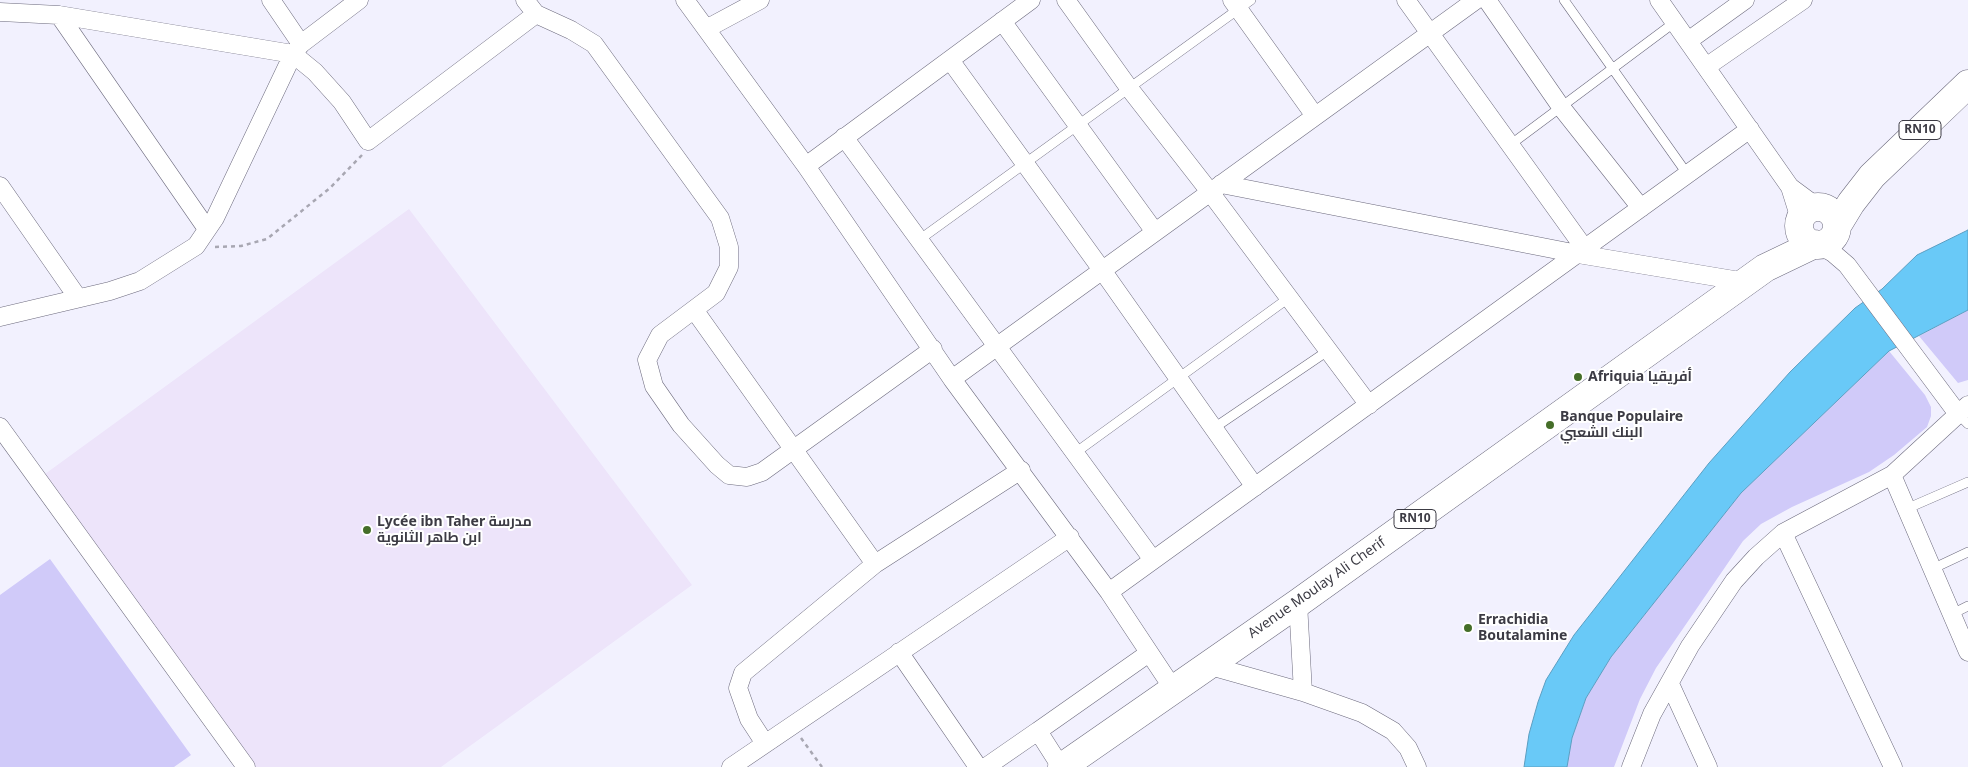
<!DOCTYPE html>
<meta charset="utf-8">
<style>
body{margin:0}
canvas{display:block;background:#f2f1fe}
</style>
<canvas width="1968" height="767"></canvas>
<script>
const c = document.querySelector('canvas').getContext('2d');
c.lineJoin = 'round';
function fillPath(path, color) { c.fillStyle = color; c.fill(path, 'evenodd'); }
const poly = rows => new Path2D(rows.map(r => 'M' + r).join(''));
function stroke(path, color, width, dash) { c.strokeStyle = color; c.lineWidth = width; c.lineCap = dash ? 'butt' : 'round'; c.setLineDash(dash || []); c.stroke(path); }
function drawText(font, color, halo, rows, align = 'center') {
  c.font = font + ' "Noto Sans",Cairo,sans-serif'; c.lineWidth = 4; c.setLineDash([]); c.textBaseline = 'middle'; c.strokeStyle = halo; c.fillStyle = color; for (const [text, x, y, turn = 0] of rows) {
    c.save(); c.translate(x, y); c.rotate((+turn || 0) * Math.PI / 180); c.textAlign = isNaN(turn) ? turn : align; if (halo) c.strokeText(text, 0, 0); c.fillText(text, 0, 0); c.restore();
  }
}
const education = poly([
 [409,209,692,585,441,767,249,767,45,474]
]);
const green = poly([
 [1968,310,1968,380,1958,383,1919,336],
 [1889,351,1925,395,1931,407,1931,416,1927,427,1894,455,1869,472,1792,507,1761,524,1743,541,1656,668,1640,699,1614,767,1567,767,1572,738,1586,698,1611,657,1741,493],
 [50,559,191,755,174,767,0,767,0,595]
]);
const water = poly([
 [1968,230,1968,310,1889,351,1741,493,1611,657,1586,698,1572,738,1567,767,1524,767,1529,734,1538,702,1546,680,1574,635,1709,463,1790,372,1855,308,1882,289,1917,255,1968,230]
]);
const path = poly([
 [215,247,241,246,267,239,330,188,362,155],
 [801,738,822,767]
]);
const service = poly([
 [1564,0,1688,175],
 [1510,145,1675,22],
 [919,240,1251,0],
 [1958,414,1968,424],
 [1214,428,1329,350],
 [1075,453,1290,297],
 [1906,509,1968,482],
 [1932,569,1968,552],
 [1952,614,1968,606]
]);
const minor = poly([
 [271,0,301,44],
 [525,0,536,14,571,30,594,44,720,218,729,247,729,267,716,293,660,335,647,360,654,386,681,425,717,465,729,475,747,477,762,472,933,349],
 [685,0,806,166,952,379,1109,592,1174,690],
 [1066,0,1129,88,1210,192,1369,405],
 [1232,0,1315,116],
 [1406,0,1585,249],
 [1487,0,1561,107,1641,208],
 [1659,0,1790,187,1800,219],
 [0,12,59,15,293,54,315,72,342,102,368,141,536,14],
 [59,15,207,229],
 [1002,21,1155,232],
 [706,29,760,0],
 [1688,41,1745,0],
 [950,60,1102,270,1255,487],
 [1706,67,1803,0],
 [844,137,1153,560],
 [806,166,1031,0],
 [1221,184,1578,254,1746,282],
 [0,186,78,298],
 [1790,187,1817,207],
 [1817,244,1833,253,1847,265,1958,414],
 [695,311,875,564],
 [0,317,110,291,140,281,196,246,215,218,293,54,301,44,359,0],
 [952,379,1476,0],
 [0,427,246,767],
 [1892,475,1968,652],
 [1783,533,1893,767],
 [1109,592,1750,129],
 [1298,603,1303,692],
 [899,652,978,767],
 [1207,665,1303,692,1362,713,1393,731,1408,748,1417,767],
 [1670,684,1708,767],
 [764,742,749,719,738,688,743,673,875,564,1021,470],
 [731,767,1070,537],
 [986,767,1038,731],
 [1061,767,1038,731,1149,653],
 [1631,767,1652,714,1690,646,1734,581,1756,557,1783,533,1892,475,1968,405]
]);
const primary = poly([
 '1799 226a19 19 0 1 1 38 0a19 19 0 1 1-38 0Z',
 [1837,226,1851,203,1872,176,1968,84],
 [1062,767,1298,603,1765,268,1815,244]
]);
const markers = [
 [1578,377,5,"#456e29"],
 [1550,425,5,"#456e29"],
 [367,530,5,"#456e29"],
 [1468,628,5,"#456e29"]
];
const shields = [
 [1920,130,42],
 [1415,519,42]
];
const shieldNames = [
 ["RN10",1920,130],
 ["RN10",1415,519]
];
const poiNames = [
 ["Afriquia أفريقيا",1588,377],
 ["Banque Populaire",1560,417],
 ["البنك الشعبي",1560,433],
 ["Lycée ibn Taher مدرسة",377,522],
 ["ابن طاهر الثانوية",377,538],
 ["Errachidia",1478,620],
 ["Boutalamine",1478,636]
];
const streetNames = [
 ["Avenue Moulay Ali Cherif",1317,588,-35]
];
fillPath(education, '#ede4fa');
fillPath(green, '#d0caf9');
fillPath(water, '#69c9f7');
stroke(water, '#5c9ec1', 1);
stroke(service, '#6c6a7d', 10);
stroke(minor, '#6c6a7d', 19);
stroke(primary, '#6c6a7d', 29);
stroke(path, '#a8a7b2', 2.5, [4, 4]);
stroke(service, '#fff', 9);
stroke(minor, '#fff', 18);
stroke(primary, '#fff', 28);
for (const [x, y, r, color] of markers) { const dot = new Path2D(); dot.arc(x, y, r, 0, 2 * Math.PI); c.fillStyle = color; c.fill(dot); stroke(dot, '#fff', 2); }
for (const [x, y, w] of shields) { const box = new Path2D(); box.roundRect(x - w / 2, y - 9.5, w, 19, 4); c.fillStyle = '#fff'; c.fill(box); stroke(box, '#3c3b44', 1); }
drawText('bold 12px', '#3c3b44', null, shieldNames);
drawText('bold 14px', '#3c3b44', '#fff', poiNames, 'left');
drawText('14px', '#3c3b44', '#fff', streetNames);
</script>
